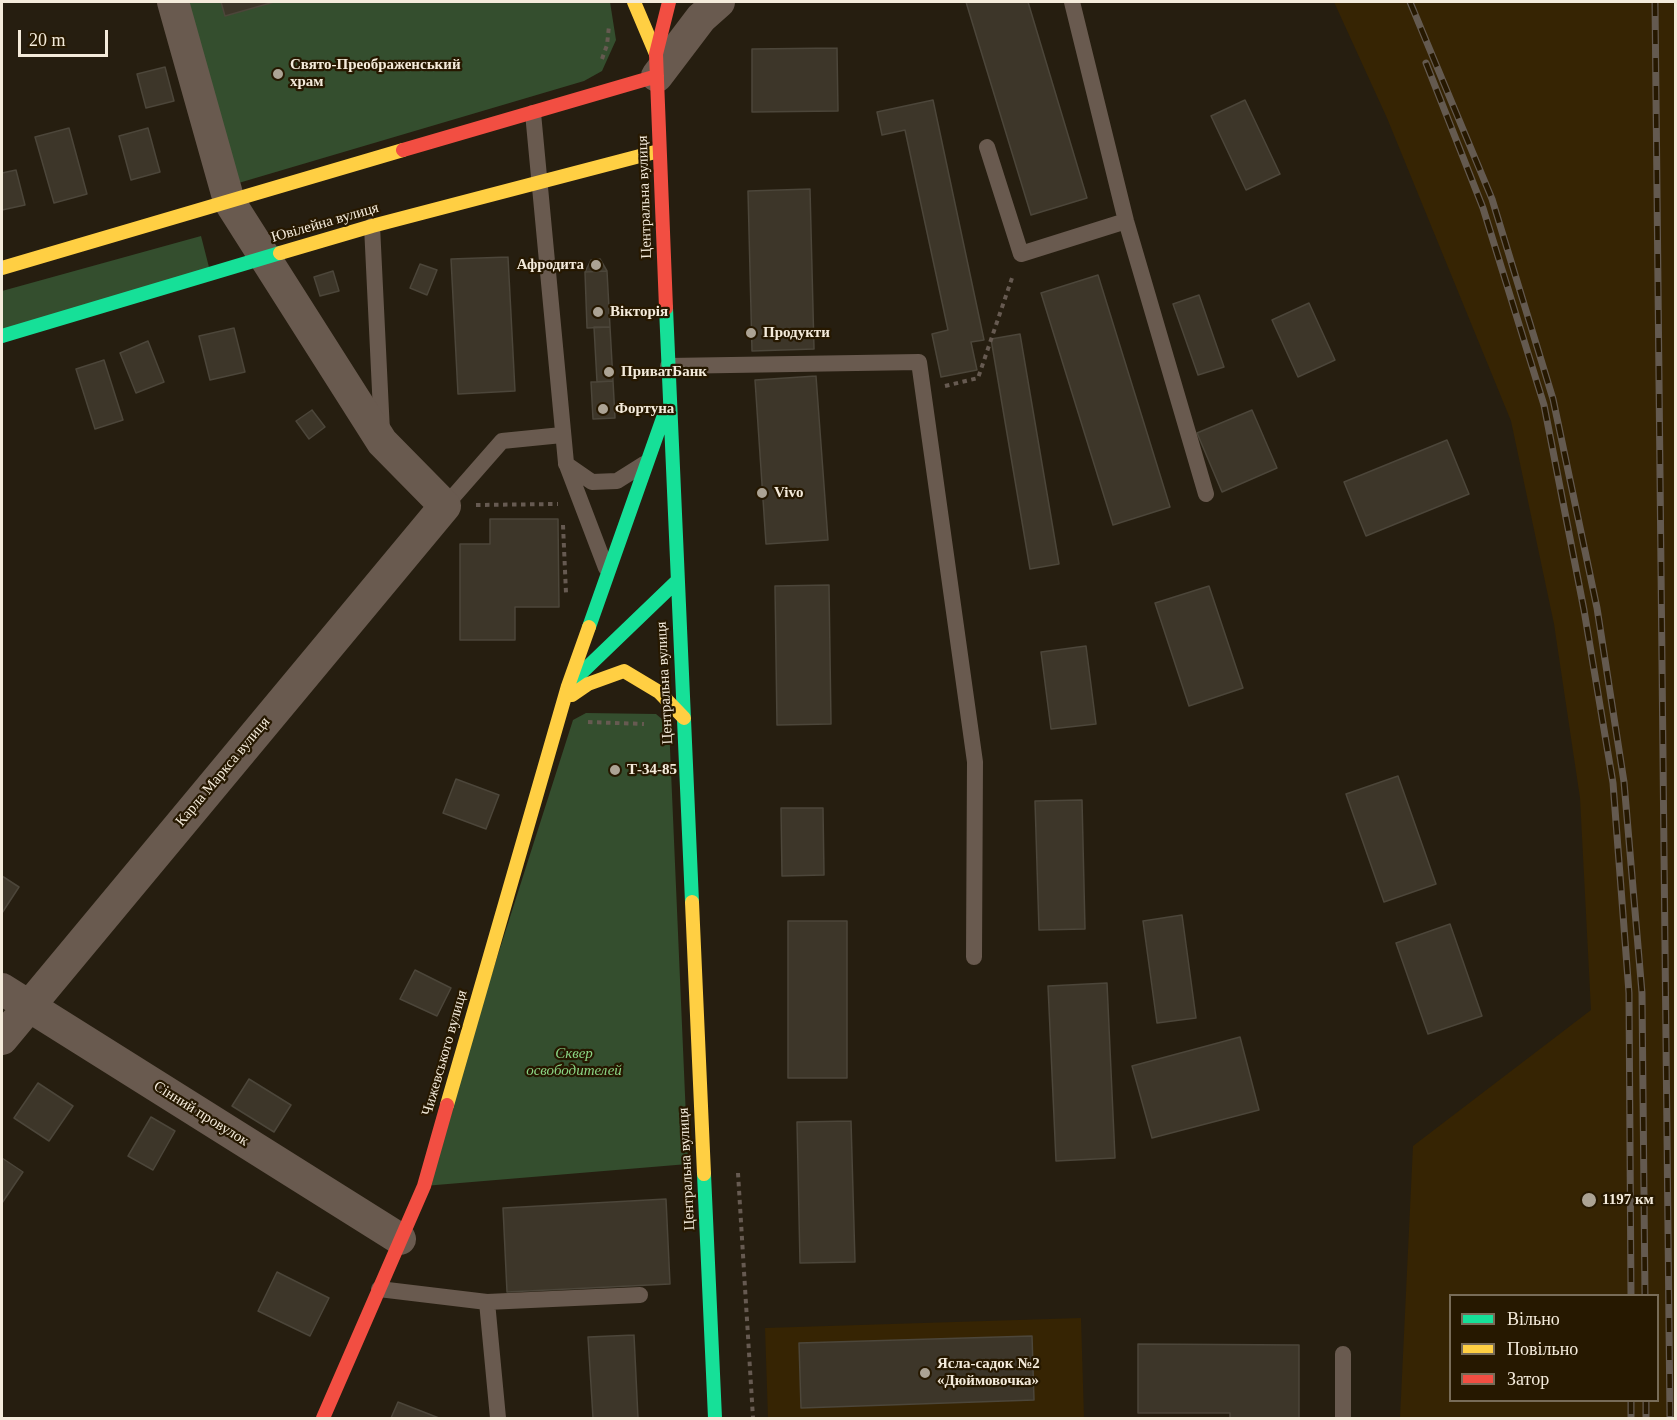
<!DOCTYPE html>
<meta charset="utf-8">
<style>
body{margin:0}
#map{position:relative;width:1677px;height:1420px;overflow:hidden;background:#261e10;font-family:Georgia,serif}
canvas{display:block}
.frame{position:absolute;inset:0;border:3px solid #f4ebdb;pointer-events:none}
.legend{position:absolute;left:1449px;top:1294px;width:210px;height:108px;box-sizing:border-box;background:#261800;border:2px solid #786c58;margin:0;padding:8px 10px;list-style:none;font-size:18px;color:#f4ebdb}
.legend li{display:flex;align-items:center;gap:12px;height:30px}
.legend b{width:30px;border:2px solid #786c58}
.scale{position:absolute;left:18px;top:30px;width:90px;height:27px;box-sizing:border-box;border:3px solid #f4ebdb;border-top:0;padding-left:8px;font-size:18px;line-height:21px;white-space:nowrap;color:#f4ebdb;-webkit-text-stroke:4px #261800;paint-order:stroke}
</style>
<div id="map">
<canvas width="1677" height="1420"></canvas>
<div class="frame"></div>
<ul class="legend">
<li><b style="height:8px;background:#16e098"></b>Вільно</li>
<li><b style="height:8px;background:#ffcf43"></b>Повільно</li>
<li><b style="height:8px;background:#f24e42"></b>Затор</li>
</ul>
<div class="scale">20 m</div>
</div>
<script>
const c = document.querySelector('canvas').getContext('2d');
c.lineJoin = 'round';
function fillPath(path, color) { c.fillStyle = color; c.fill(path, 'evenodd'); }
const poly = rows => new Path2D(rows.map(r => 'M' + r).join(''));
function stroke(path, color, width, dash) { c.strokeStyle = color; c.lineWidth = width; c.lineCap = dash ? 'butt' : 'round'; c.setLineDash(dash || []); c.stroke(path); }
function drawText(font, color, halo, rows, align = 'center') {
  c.font = font + ' Georgia,serif'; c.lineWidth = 4.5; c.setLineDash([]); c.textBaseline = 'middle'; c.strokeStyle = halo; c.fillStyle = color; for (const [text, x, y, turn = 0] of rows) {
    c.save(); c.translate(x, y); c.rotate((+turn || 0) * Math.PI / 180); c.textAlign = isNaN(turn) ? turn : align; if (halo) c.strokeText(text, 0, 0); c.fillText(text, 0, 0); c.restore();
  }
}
const built = poly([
 [1334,2,1675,2,1675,1418,1400,1418,1413,1146,1591,1010,1580,798,1554,624,1511,421,1387,118],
 [1450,1296,1658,1296,1658,1400,1450,1400],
 [1081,1318,1084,1418,768,1418,765,1328]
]);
const green = poly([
 [173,2,610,2,616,40,602,71,584,81,225,187],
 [201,236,211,275,2,334,2,291],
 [586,713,656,714,669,725,688,1164,424,1186,573,720]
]);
const building = poly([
 [221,2,274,2,225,16,221,2],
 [966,2,1028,2,1087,198,1031,215,966,2],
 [837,48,838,111,752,112,752,49,837,48],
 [165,67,174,101,146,108,137,74,165,67],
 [933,100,984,340,971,342,977,370,941,377,932,334,948,330,905,130,882,135,877,112,933,100],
 [1245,100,1280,174,1246,190,1211,116,1245,100],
 [69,128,87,194,54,203,35,137,69,128],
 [148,128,160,172,131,180,119,136,148,128],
 [16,170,25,205,2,210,2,173,16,170],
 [810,189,814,349,752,351,748,191,810,189],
 [508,257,515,391,458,394,451,259,508,257],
 [600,259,607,271,585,272,591,260,600,259],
 [420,264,437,270,427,295,410,288,420,264],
 [333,271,339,291,320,296,314,277,333,271],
 [607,271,610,327,587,328,585,272,607,271],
 [1098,275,1170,507,1113,525,1041,293,1098,275],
 [1199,295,1224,367,1198,375,1173,304,1199,295],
 [1309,303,1335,360,1298,377,1272,320,1309,303],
 [594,327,610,327,613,381,597,382,594,327],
 [234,328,245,372,210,380,199,336,234,328],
 [1020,334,1059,564,1030,569,991,339,1020,334],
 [148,341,164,382,136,393,120,353,148,341],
 [104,360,123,420,95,429,76,369,104,360],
 [816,376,828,540,766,544,755,380,816,376],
 [613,381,615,418,593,419,591,382,613,381],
 [312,410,325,427,309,439,296,421,312,410],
 [1252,410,1277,468,1222,492,1197,433,1252,410],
 [1447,440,1469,494,1366,536,1344,482,1447,440],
 [490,519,558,519,559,607,515,607,515,640,460,640,460,544,490,544,490,519],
 [829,585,831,724,777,725,775,586,829,585],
 [1209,586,1243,688,1189,706,1155,603,1209,586],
 [1086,646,1096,724,1051,729,1041,652,1086,646],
 [1398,776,1436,884,1384,902,1346,794,1398,776],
 [456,779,499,795,486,829,443,813,456,779],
 [1082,800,1085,929,1039,930,1035,801,1082,800],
 [781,808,823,808,824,875,782,876,781,808],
 [2,876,19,887,2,913,2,876],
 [1182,915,1196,1018,1157,1023,1143,921,1182,915],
 [788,921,847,921,847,1078,788,1078,788,921],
 [1450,924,1482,1016,1428,1034,1396,943,1450,924],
 [415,970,451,988,437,1016,400,999,415,970],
 [1107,983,1115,1158,1056,1161,1048,986,1107,983],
 [1240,1037,1259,1110,1152,1138,1132,1066,1240,1037],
 [249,1079,291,1105,274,1132,232,1106,249,1079],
 [38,1083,73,1106,49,1141,14,1118,38,1083],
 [151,1117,175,1131,153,1170,128,1156,151,1117],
 [851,1121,855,1262,800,1263,797,1122,851,1121],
 [2,1158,23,1172,2,1203,2,1158],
 [666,1199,670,1284,507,1292,503,1208,666,1199],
 [277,1272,329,1298,310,1336,258,1311,277,1272],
 [634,1335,638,1418,593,1418,588,1337,634,1335],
 [1032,1336,1034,1400,801,1408,799,1343,1032,1336],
 [1138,1344,1299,1345,1299,1418,1230,1418,1230,1413,1138,1413,1138,1344],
 [398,1402,439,1418,391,1418,398,1402]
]);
const path = poly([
 [602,59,607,45,609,26],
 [945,386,978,378,1013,275],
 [476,505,558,504],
 [563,525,566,593],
 [588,722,644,724],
 [738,1173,753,1418]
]);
const lane = poly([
 [1072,2,1126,221,1206,494],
 [533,113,566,463,606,568],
 [987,147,1021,254,1126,221],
 [372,226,382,432],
 [668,366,919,362,975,762,974,957],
 [566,464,592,482,617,481,644,464],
 [445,506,502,441,562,435],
 [379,1289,487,1302,498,1418],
 [487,1302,640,1295],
 [1343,1418,1343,1354]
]);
const street = poly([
 [657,76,701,18,719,2],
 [2,989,400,1239],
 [2,1039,445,506,382,442,229,201,173,2]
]);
const fast = poly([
 [666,308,692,902],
 [2,336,280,253],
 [589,627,664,415],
 [574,680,677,581],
 [704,1174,715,1418]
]);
const slow = poly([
 [634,2,656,54],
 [280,253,372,226,659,151],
 [2,268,403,150],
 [572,695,588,684,624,671,659,692,684,718],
 [692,902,704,1174],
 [447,1105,568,686,589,627]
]);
const jam = poly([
 [403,150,657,76],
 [666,308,656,54,669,2],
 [323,1418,424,1186,447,1105]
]);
const rail = poly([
 [1410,2,1492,199,1553,399,1597,608,1624,782,1642,993,1645,1296],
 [1655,2,1670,1418],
 [1426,63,1483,208,1544,405,1584,610,1613,783,1629,993,1631,1296],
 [1631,1400,1631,1418],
 [1646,1400,1646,1418]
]);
const markers = [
 [278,74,6,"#aca394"],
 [596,265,6,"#aca394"],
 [598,312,6,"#aca394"],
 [751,333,6,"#aca394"],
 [609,372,6,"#aca394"],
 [603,409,6,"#aca394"],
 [762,493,6,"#aca394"],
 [615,770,6,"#aca394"],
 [1589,1200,8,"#aca394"],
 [925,1373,6,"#aca394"]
];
const poiNames = [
 ["Свято-Преображенський",290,65],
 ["храм",290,82],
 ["Афродита",584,265,"right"],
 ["Вікторія",610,312],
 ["Продукти",763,333],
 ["ПриватБанк",621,372],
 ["Фортуна",615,409],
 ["Vivo",774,493],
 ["Т-34-85",627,770],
 ["1197 км",1602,1200],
 ["Ясла-садок №2",937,1364],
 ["«Дюймовочка»",937,1381]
];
const streetNames = [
 ["Центральна вулиця",645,197,-92],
 ["Ювілейна вулиця",325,223,-16],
 ["Центральна вулиця",665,683,-93],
 ["Карла Маркса вулиця",223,772,-50],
 ["Чижевського вулиця",445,1053,-74],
 ["Сінний провулок",201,1114,32],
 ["Центральна вулиця",687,1169,-93]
];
const parkNames = [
 ["Сквер",574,1054],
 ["освободителей",574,1071]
];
fillPath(built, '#362403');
fillPath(green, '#344e2e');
fillPath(building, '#3d3629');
stroke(building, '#4c463a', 1.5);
stroke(path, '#665a51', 4, [4.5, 4.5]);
stroke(lane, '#695a4f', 16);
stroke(street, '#695a4f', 32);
stroke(fast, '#16e098', 14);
stroke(slow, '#ffcf43', 14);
stroke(jam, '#f24e42', 14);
stroke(rail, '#645a50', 7);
stroke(rail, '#261800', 4.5, [14]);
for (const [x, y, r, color] of markers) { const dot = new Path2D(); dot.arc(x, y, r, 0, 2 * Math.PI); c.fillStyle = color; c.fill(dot); stroke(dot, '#261800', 2); }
drawText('bold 15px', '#f4ebdb', '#261800', poiNames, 'left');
drawText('15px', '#f4ebdb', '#261800', streetNames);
drawText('italic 15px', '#8ad584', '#261800', parkNames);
</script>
